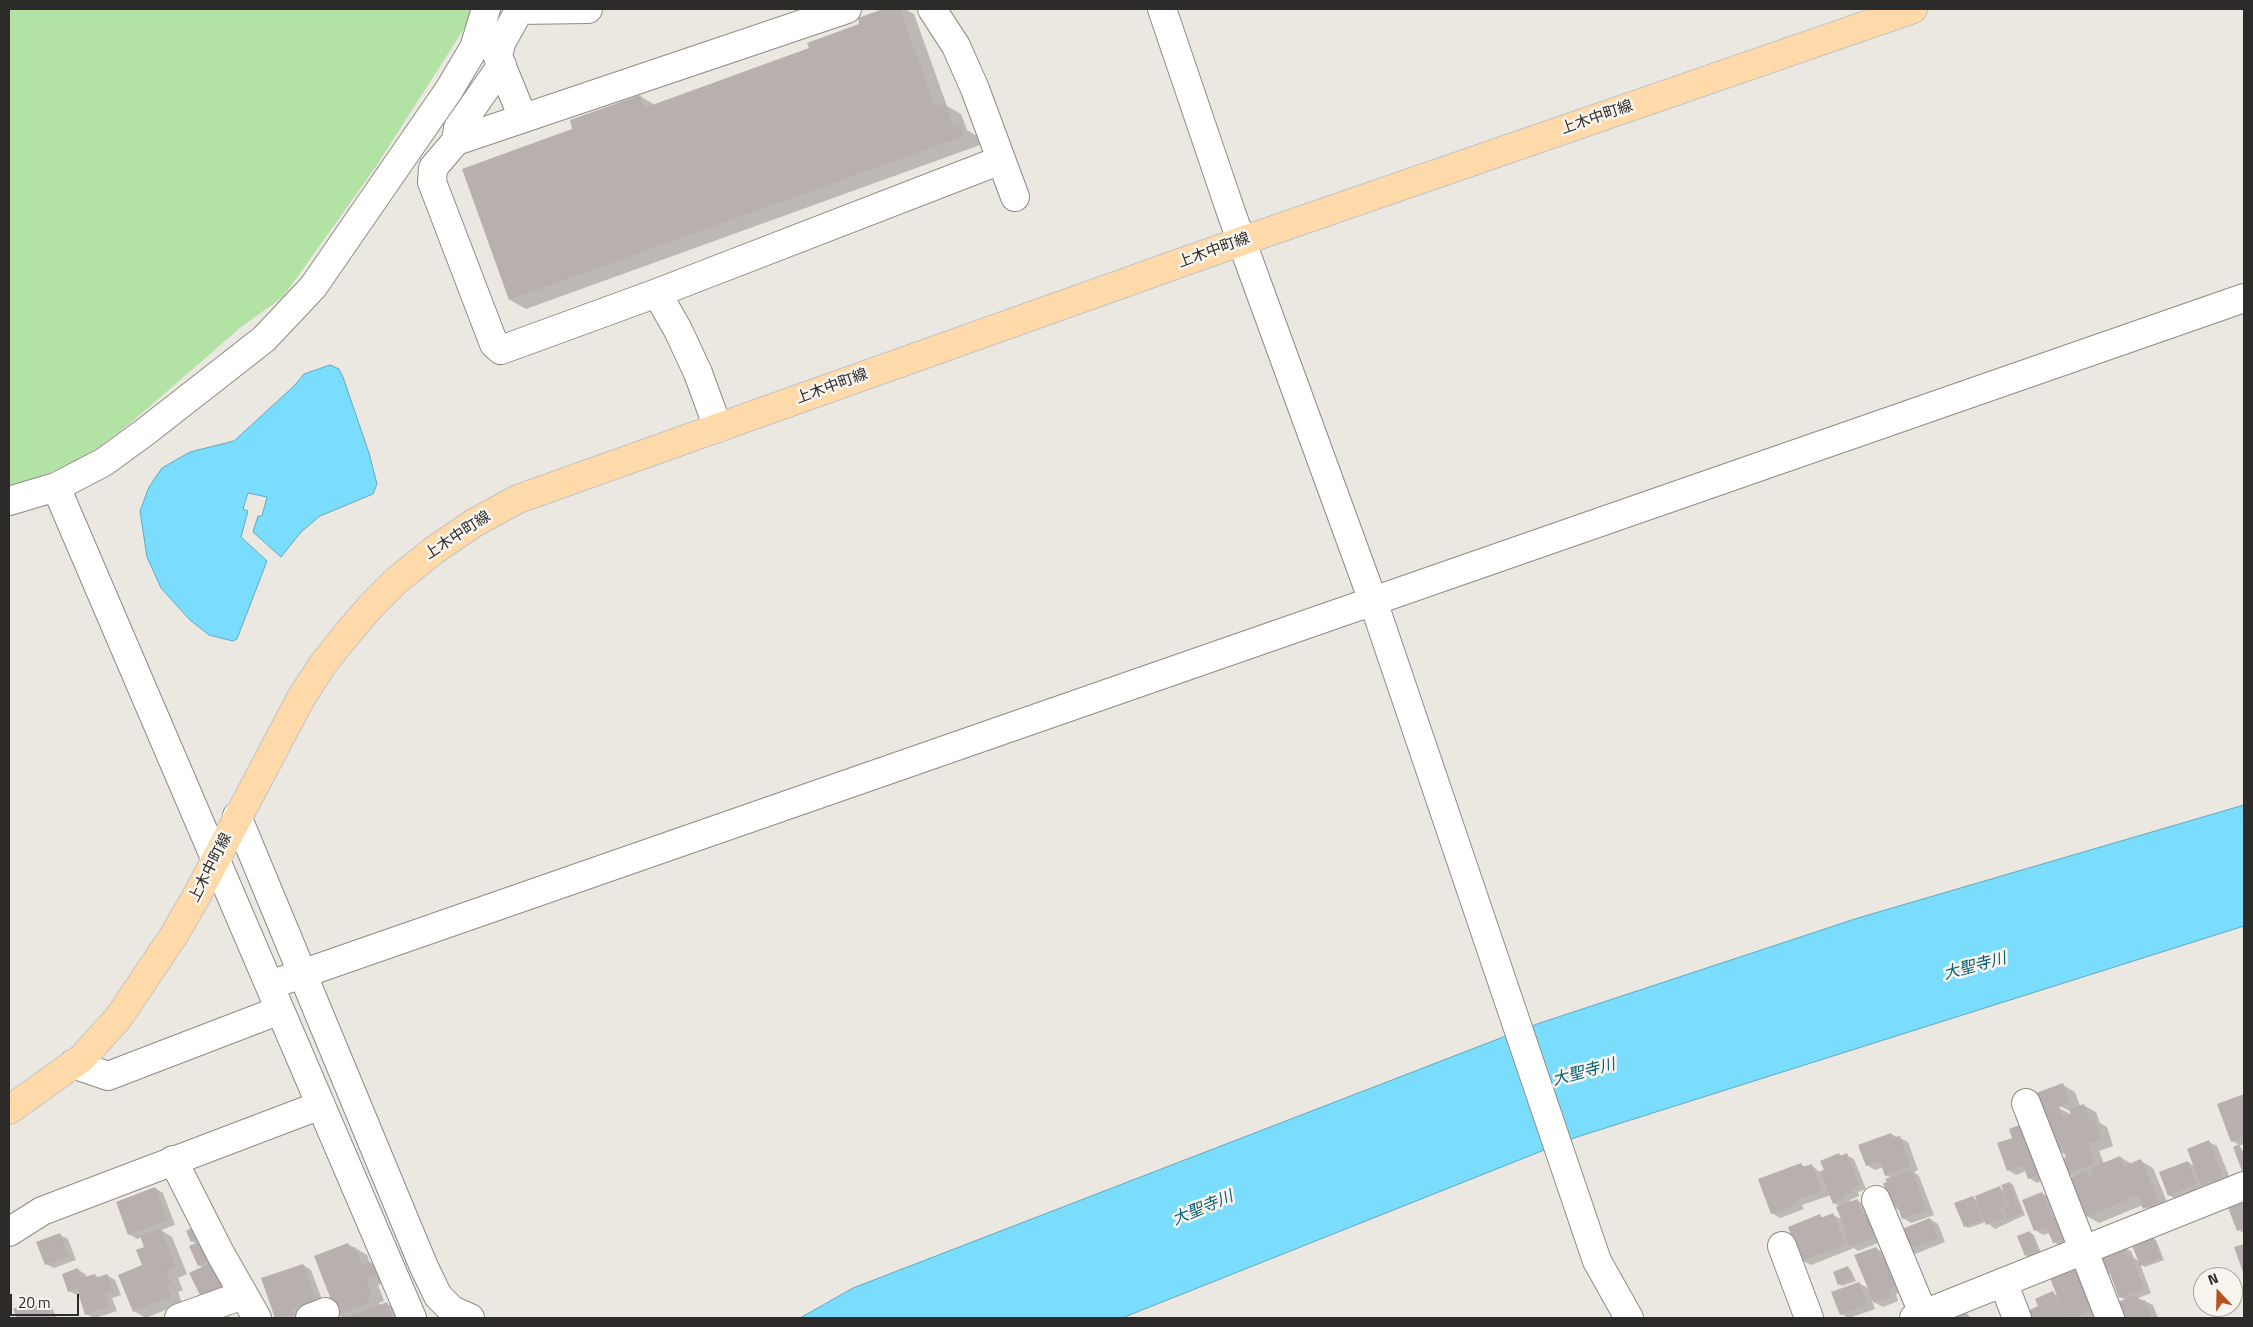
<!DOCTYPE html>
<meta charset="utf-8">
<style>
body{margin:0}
#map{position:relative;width:2253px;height:1327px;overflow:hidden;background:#ebe7e1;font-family:"Titillium Web",sans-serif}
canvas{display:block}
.frame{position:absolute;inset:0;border:10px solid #2d2b29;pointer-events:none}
.north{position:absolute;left:2193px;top:1267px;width:50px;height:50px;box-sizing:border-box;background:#f8f4ee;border:1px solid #a7a49f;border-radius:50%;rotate:339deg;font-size:14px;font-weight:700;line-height:20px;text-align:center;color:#2d2b29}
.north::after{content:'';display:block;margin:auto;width:18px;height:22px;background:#b7531f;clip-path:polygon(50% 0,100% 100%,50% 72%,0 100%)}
.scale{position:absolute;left:10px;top:1294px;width:69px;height:22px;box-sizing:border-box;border:2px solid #2d2b29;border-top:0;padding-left:6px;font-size:15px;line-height:18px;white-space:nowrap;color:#2d2b29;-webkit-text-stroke:4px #f8f4ee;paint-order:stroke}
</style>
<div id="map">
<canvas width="2253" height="1327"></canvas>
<div class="frame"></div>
<div class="north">N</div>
<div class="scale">20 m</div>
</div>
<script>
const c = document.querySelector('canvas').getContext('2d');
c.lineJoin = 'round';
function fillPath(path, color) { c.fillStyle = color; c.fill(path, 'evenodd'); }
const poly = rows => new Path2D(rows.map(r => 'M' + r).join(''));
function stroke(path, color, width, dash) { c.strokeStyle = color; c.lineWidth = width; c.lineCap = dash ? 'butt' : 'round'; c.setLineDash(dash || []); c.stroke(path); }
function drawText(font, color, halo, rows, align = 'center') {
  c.font = font + ' "Titillium Web","Noto Sans JP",sans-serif'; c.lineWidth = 5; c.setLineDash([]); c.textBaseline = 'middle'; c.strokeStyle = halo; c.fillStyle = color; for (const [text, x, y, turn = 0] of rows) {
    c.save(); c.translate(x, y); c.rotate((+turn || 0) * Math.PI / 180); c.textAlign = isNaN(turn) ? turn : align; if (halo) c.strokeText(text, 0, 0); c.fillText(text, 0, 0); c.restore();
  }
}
const green = poly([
 [9,9,471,9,467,24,377,165,283,297,241,327,134,420,86,457,9,490]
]);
const water = poly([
 [330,365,339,369,343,377,369,453,377,484,373,494,320,516,301,532,281,557,253,532,258,516,262,516,267,497,248,493,243,509,248,511,241,537,267,561,237,639,233,641,209,635,190,620,161,588,147,557,140,511,149,487,162,468,190,452,234,441,294,386,304,374,330,365],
 [2244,805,2244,926,1577,1137,1122,1318,800,1318,853,1288,1537,1024,1858,918,2244,805]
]);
const shadow = poly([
 [887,9,905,9,914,14,947,106,961,114,967,130,977,136,980,145,526,309,510,300,463,170,574,129,640,96,655,105,810,49,861,25,859,19],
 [2063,1085,2075,1092,2080,1106,2083,1105,2096,1112,2100,1123,2107,1127,2113,1146,2099,1151,2104,1164,2120,1157,2132,1164,2141,1161,2153,1168,2170,1209,2156,1215,2143,1205,2099,1223,2087,1216,2083,1206,2074,1200,2074,1177,2068,1174,2067,1155,2052,1149,2032,1096],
 [2054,1103,2072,1112,2072,1115,2053,1105],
 [2244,1095,2244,1144,2239,1146,2244,1152,2244,1171,2235,1147,2240,1145,2232,1141,2219,1105],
 [1891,1134,1908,1142,1918,1170,1914,1172,1919,1176,1934,1215,1911,1223,1903,1218,1901,1211,1892,1206,1888,1183,1892,1178,1886,1175,1883,1167,1875,1170,1867,1165],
 [2209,1142,2217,1146,2231,1181,2210,1190,2204,1186,2205,1189,2176,1199,2169,1195,2188,1162,2194,1166],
 [1998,1144,2050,1177,2037,1183,2029,1178,2026,1171,2016,1175,2008,1170],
 [1839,1155,1846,1155,1854,1159,1866,1189,1858,1192,1859,1196,1850,1200,1851,1202,1857,1200,1865,1205,1883,1241,1858,1251,1854,1248,1811,1265,1803,1261,1820,1216,1824,1218,1833,1215,1843,1220,1840,1207,1834,1203,1831,1195,1802,1205,1804,1209,1780,1218,1772,1213,1801,1165,1806,1167,1812,1166,1820,1172,1825,1171],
 [2010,1183,2013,1185,2025,1215,1995,1229,1986,1222,1968,1228,1965,1226,1973,1198,1977,1200,1999,1188,2005,1191],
 [155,1188,163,1193,175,1225,161,1230,172,1237,187,1274,178,1278,183,1290,178,1292,182,1303,146,1318,134,1311,146,1247,142,1237,137,1239,129,1234],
 [2042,1193,2050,1198,2077,1241,2062,1247,2054,1242,2049,1233,2043,1235,2035,1230],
 [2244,1199,2244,1233,2238,1230],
 [1930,1219,1938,1224,1945,1242,1915,1254,1907,1249],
 [187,1232,206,1237,217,1260,204,1268,199,1265,197,1244,192,1241],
 [2030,1233,2034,1235,2041,1253,2030,1257,2026,1255],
 [60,1235,68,1239,76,1260,54,1268,46,1264],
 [2153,1238,2156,1240,2164,1260,2145,1267,2140,1264,2151,1293,2138,1298,2153,1305,2158,1318,2124,1318,2126,1300,2120,1297,2111,1273,2108,1275,2100,1270,2123,1247,2131,1251,2134,1258,2140,1262],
 [348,1244,367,1255,370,1263,383,1270,387,1281,378,1285,384,1301,379,1303,380,1306,387,1304,395,1308,398,1318,344,1318,338,1315],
 [1876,1248,1883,1253,1908,1290,1896,1294,1898,1301,1883,1307,1872,1301,1875,1309,1849,1318,1841,1314,1859,1283,1869,1289],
 [2082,1264,2099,1315,2091,1318,2026,1318,2053,1293,2058,1296],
 [303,1265,311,1270,324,1305,301,1318,277,1318,263,1279],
 [1848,1268,1851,1270,1856,1281,1842,1286,1839,1284],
 [77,1269,85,1274,87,1278,95,1275,100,1278,107,1275,115,1280,121,1295,112,1298,117,1311,95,1318,86,1314,80,1294,77,1295,69,1291],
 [44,1303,52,1308,57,1318,18,1318,15,1310,25,1306,31,1309],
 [1964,1310,1971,1318,1944,1318]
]);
const building = poly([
 [883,9,900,9,935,107,945,103,954,127,961,125,964,136,509,300,462,169,572,129,570,120,640,95,644,108,809,48,807,43,859,24,858,18],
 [2063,1083,2070,1103,2059,1107,2063,1117,2071,1114,2069,1109,2084,1104,2090,1120,2095,1119,2102,1139,2088,1144,2095,1164,2067,1174,2061,1159,2066,1157,2062,1146,2051,1150,2031,1095],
 [2244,1094,2244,1137,2231,1142,2217,1104],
 [2027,1122,2043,1173,2028,1179,2023,1165,2007,1171,1997,1143,2012,1138,2009,1129],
 [1891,1133,1893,1138,1900,1136,1911,1166,1885,1176,1880,1161,1866,1166,1858,1145],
 [2209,1140,2223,1177,2201,1186,2187,1149],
 [2239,1144,2242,1152,2244,1151,2244,1171,2242,1171,2233,1147],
 [1839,1153,1840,1156,1847,1153,1859,1185,1851,1188,1852,1192,1843,1195,1844,1199,1833,1204,1820,1171,1824,1170,1820,1161],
 [2120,1156,2124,1166,2141,1159,2159,1202,2143,1209,2138,1195,2086,1217,2079,1199,2073,1201,2064,1180,2086,1171,2088,1176,2093,1174,2091,1168],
 [2188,1161,2197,1184,2168,1196,2159,1172],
 [1801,1163,1803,1167,1812,1164,1822,1191,1795,1201,1797,1204,1771,1214,1758,1179],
 [1912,1170,1927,1210,1902,1219,1897,1204,1891,1207,1883,1183,1887,1182,1885,1179],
 [2010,1182,2022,1213,2007,1219,2003,1209,2010,1206,2001,1185],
 [2000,1186,2007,1205,2000,1208,2004,1218,1986,1225,1975,1196],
 [155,1187,168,1220,128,1235,116,1202],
 [2042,1192,2053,1219,2062,1216,2070,1237,2053,1243,2046,1227,2034,1231,2022,1200],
 [1973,1196,1982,1220,1964,1227,1954,1203],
 [2244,1198,2244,1228,2237,1231,2227,1205],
 [1857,1199,1863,1215,1866,1213,1875,1237,1849,1247,1845,1235,1847,1234,1836,1207],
 [1833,1213,1845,1244,1802,1261,1788,1227,1820,1214,1821,1218],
 [1930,1218,1938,1238,1906,1250,1899,1230],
 [198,1224,204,1235,191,1242,186,1231],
 [160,1228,176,1267,166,1271,171,1283,166,1285,171,1296,133,1312,118,1275,142,1265,136,1250,144,1247,140,1236],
 [2030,1231,2038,1251,2025,1256,2017,1236],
 [60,1233,69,1256,45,1265,36,1242],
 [2153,1236,2161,1258,2140,1266,2132,1245],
 [205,1239,214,1258,198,1266,189,1246],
 [348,1243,350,1249,355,1247,362,1265,371,1262,376,1275,366,1278,372,1294,368,1296,370,1302,337,1315,314,1256],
 [2244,1244,2244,1275,2234,1247],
 [2123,1245,2128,1256,2131,1255,2144,1289,2119,1298,2108,1268,2099,1271,2093,1256],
 [1876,1247,1880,1258,1888,1254,1901,1285,1888,1290,1891,1296,1874,1303,1854,1255],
 [215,1261,232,1294,206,1307,189,1273],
 [2082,1262,2093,1295,2087,1297,2092,1310,2073,1318,2066,1318,2049,1276],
 [303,1264,316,1300,292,1309,294,1314,275,1318,261,1278],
 [1848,1266,1853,1279,1838,1285,1833,1272],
 [78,1268,81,1278,95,1274,96,1278,107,1274,114,1291,105,1294,110,1306,85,1315,77,1289,84,1286,68,1292,62,1274],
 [1859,1282,1868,1304,1840,1315,1831,1292],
 [2053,1291,2065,1318,2025,1318,2023,1313,2038,1306,2035,1299],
 [2136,1295,2138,1302,2145,1300,2152,1318,2128,1318,2127,1316,2121,1318,2115,1303],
 [44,1302,51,1318,56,1316,57,1318,17,1318,13,1309,26,1304,28,1309],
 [387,1302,393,1318,344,1318],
 [1964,1308,1969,1318,1941,1318]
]);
const minor = poly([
 [520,9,501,43,498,57,523,118],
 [847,9,456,141,433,168,432,182,494,344,501,350,657,293,1001,160],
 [932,9,956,46,975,89,1015,197],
 [1162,9,1232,215,1373,601,1597,1261,1629,1318],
 [519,10,588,9],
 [456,141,458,128,502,65],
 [657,293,678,330,698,373,718,428],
 [56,487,412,1318],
 [9,501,56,487,104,462,145,432,264,339,313,287,449,90,474,48,486,9],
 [237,816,424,1267,438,1296,452,1310,470,1318],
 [270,985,2244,298],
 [73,1064,108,1076,280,1010],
 [2026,1103,2110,1318],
 [173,1160,220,1253,257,1318],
 [1876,1200,1925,1318],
 [9,1232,42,1211,321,1105],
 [1782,1246,1809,1318],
 [2003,1282,2017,1318],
 [179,1318,243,1295],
 [310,1318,325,1312],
 [1914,1318,2244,1186]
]);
const major = poly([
 [9,1110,82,1058,119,1017,174,935,196,897,301,698,323,664,347,634,371,606,397,580,433,551,474,523,518,499,1242,241,1913,9]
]);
const streetNames = [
 ["上木中町線",1597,118,-19],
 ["上木中町線",1214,251,-20],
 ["上木中町線",832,387,-20],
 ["上木中町線",458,536,-33],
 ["上木中町線",211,868,-63]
];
const waterNames = [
 ["大聖寺川",1975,967,-15],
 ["大聖寺川",1584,1073,-15],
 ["大聖寺川",1203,1209,-23]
];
fillPath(green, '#b2e3a5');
fillPath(water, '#7addfd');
stroke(water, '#63a8bd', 1);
fillPath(shadow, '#0003');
fillPath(building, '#b8b0af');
stroke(minor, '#8f8b86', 30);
stroke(major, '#c4c4c3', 30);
stroke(minor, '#fff', 28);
stroke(major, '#fedaab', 28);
drawText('15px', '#2d2b29', '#f8f4ee', streetNames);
drawText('italic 16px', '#0a6075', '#f8f4ee', waterNames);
</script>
